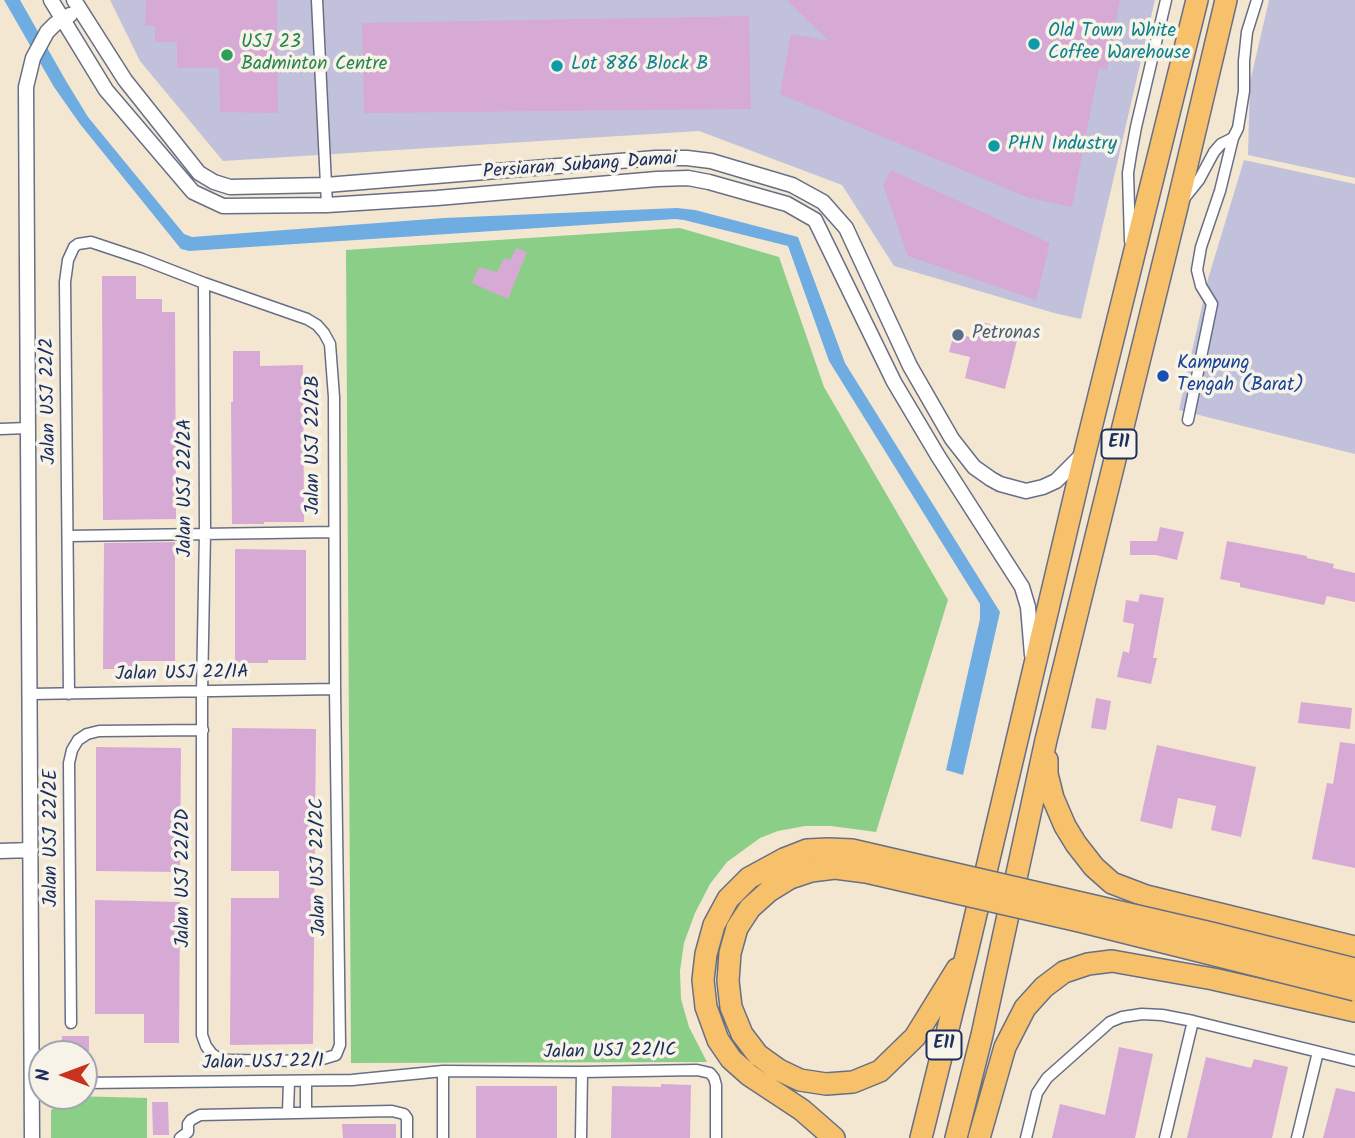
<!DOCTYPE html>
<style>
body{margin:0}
#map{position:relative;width:1355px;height:1138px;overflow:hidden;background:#f4e7d1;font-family:Kalam,sans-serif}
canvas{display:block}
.north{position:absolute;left:28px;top:1040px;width:70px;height:70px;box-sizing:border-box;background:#f7f3e8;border:2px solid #9fa5b1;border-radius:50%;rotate:270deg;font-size:19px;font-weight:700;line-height:28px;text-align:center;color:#1b2f5e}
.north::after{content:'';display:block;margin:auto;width:24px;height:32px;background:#c8321e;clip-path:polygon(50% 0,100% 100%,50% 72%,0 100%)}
</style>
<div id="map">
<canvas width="1355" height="1138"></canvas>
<div class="north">N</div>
</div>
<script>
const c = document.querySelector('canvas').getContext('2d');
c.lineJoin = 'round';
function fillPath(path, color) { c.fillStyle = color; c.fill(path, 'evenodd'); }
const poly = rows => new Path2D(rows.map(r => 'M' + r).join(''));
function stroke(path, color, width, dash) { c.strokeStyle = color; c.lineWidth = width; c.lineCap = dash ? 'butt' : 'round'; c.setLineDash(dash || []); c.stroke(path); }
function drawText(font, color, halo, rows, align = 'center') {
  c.font = font + ' Kalam,sans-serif'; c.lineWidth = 7; c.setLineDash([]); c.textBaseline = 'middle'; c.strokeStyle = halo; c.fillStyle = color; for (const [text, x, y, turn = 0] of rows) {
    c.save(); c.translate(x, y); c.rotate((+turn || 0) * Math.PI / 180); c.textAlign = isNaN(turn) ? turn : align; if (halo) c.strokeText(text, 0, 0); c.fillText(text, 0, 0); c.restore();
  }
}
const industrial = poly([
 [110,0,1155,0,1081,319,1054,313,894,266,842,185,699,131,223,161,140,61],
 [1269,0,1355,0,1355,178,1248,155,1250,82],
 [1244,160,1355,184,1355,454,1179,410,1208,279]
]);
const green = poly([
 [680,228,779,257,824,387,948,600,876,832,831,826,805,826,778,831,760,838,727,862,710,884,695,913,684,943,680,971,681,999,689,1027,707,1062,351,1063,346,250],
 [71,1096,147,1098,147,1138,51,1138,51,1110]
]);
const water = poly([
 [4,0,20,0,66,81,88,117,184,234,192,237,444,218,677,208,695,210,798,237,845,363,1000,612,963,775,946,770,980,619,980,604,829,361,788,246,684,220,675,219,189,251,181,249,80,124,54,87]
]);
const building = poly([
 [146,0,277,0,278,113,220,112,219,68,177,68,177,42,155,42,155,26,145,26],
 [787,0,1120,0,1107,70,1099,68,1072,207,1029,198,780,94,791,34,829,41],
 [749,16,751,109,364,113,362,23],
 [891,170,1050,243,1036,300,908,256,883,185],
 [516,248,527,252,508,299,472,283,479,267,497,272,504,258,510,260],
 [102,276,136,276,136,299,162,299,162,312,175,312,176,519,103,520],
 [978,321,1019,332,1005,389,965,378,970,357,949,352,954,333,974,338],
 [233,351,260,351,260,366,303,365,304,522,264,522,264,524,232,524,231,402,233,402],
 [1160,527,1184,532,1177,560,1156,555,1130,555,1130,541,1157,541],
 [1227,541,1307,556,1307,558,1334,564,1333,568,1355,573,1355,602,1327,596,1324,605,1240,587,1240,583,1220,579],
 [175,542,175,661,137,661,137,669,103,669,104,543],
 [235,549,306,550,306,660,268,660,268,663,235,663],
 [1140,594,1164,598,1153,658,1157,658,1151,684,1117,677,1123,651,1129,653,1134,624,1123,622,1126,600,1138,602],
 [1096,698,1111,701,1106,730,1091,728],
 [1301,702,1352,708,1350,729,1298,723],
 [232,728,316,729,313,1044,230,1045,231,898,279,898,279,871,231,871],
 [1340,742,1355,744,1355,868,1312,859,1327,783,1333,784],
 [1157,745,1256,767,1241,837,1211,830,1216,806,1178,798,1172,829,1140,821],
 [96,747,181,748,180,872,96,871],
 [95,900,180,902,179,1043,144,1043,144,1014,95,1014],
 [62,1036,89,1036,89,1051,61,1051],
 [1119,1047,1153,1054,1135,1138,1052,1138,1060,1104,1105,1115],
 [1206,1057,1251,1068,1254,1059,1288,1067,1272,1138,1187,1138],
 [661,1084,691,1085,690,1138,611,1138,612,1086,661,1087],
 [476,1086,557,1086,557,1138,476,1138],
 [1336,1088,1355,1092,1355,1138,1323,1138],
 [152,1102,168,1102,169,1135,153,1135],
 [342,1124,396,1124,396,1138,343,1138]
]);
const minor = poly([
 [317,0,327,205],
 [1183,200,1199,180,1214,152,1221,144,1233,138],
 [1130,241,1128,173,1131,154,1136,127,1166,0],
 [1188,420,1212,304,1201,286,1197,270,1201,247,1220,191,1233,138,1238,128,1244,91,1244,61,1247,32,1257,0],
 [0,429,28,428],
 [69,536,334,532],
 [30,694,335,689],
 [69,694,65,282,68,260,74,247,78,244,91,242,142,259,204,283,307,319,317,325,324,333,330,344,334,397,335,689,340,1045,336,1055,316,1061,228,1060,218,1058,212,1054,206,1046,202,1035,202,692,205,533,204,283],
 [71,1023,69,763,72,750,78,740,87,734,99,731,203,730],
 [443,1071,443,1138],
 [306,1081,306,1113],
 [84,1083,352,1080,443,1071,582,1072,697,1070,710,1073,714,1078,716,1085,716,1138],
 [288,1113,289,1081],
 [180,1138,188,1132,188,1124,191,1120,200,1115,392,1111,404,1114,407,1118,407,1138],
 [581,1138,582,1072],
 [1026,1138,1037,1093,1047,1078,1110,1022,1122,1017,1142,1014,1162,1015,1193,1021,1355,1061],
 [1165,1138,1193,1021],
 [1297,1138,1318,1052]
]);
const tertiary = poly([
 [51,0,106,90,193,192,223,206,327,205,437,198,657,179,688,178,709,182,787,204,815,220,894,382,938,456,1022,587,1028,607,1032,655],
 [74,0,125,80,199,173,214,182,230,187,326,185,656,158,687,158,711,161,792,185,823,202,846,228,910,366,952,439,974,467,991,479,1000,484,1026,491,1043,487,1056,481,1082,455],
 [0,851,31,850],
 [32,1138,26,87,33,58,47,32,55,24,70,15]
]);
const motorway = poly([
 [1047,760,1047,774,1053,798,1065,826,1076,844,1094,867,1112,883,1146,896,1355,947],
 [784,859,749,878,728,899,714,925,706,954,703,980,706,1007,718,1040,731,1059,749,1075,802,1110,834,1138],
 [790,878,769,891,750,908,737,928,730,953,728,981,731,1007,742,1034,758,1055,779,1070,800,1080,826,1084,853,1082,880,1071,915,1037,957,969],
 [921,1138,967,952,1085,452,1197,0],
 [956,1138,982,1035,1046,740,1177,207,1226,0],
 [979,1138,1005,1047,1025,1008,1044,987,1064,972,1088,964,1112,961,1213,979,1355,1011]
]);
const motorwayBridge = poly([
 [784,859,807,850,828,849,852,850,1211,933,1355,969],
 [790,878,811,871,835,868,866,872,1079,921,1355,990]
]);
const markers = [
 [1034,44,7,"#0f9aa8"],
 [227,55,7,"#2e9e5b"],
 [557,66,7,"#0f9aa8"],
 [994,146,7,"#0f9aa8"],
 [958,335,7,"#5c6f8a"],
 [1163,376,7,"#1a4fb4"]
];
const shields = [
 [1119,444,35],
 [944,1045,35]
];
const shieldNames = [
 ["E11",1119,444],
 ["E11",944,1045]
];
const cultureNames = [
 ["Old Town White",1048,33],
 ["Coffee Warehouse",1048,55],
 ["Lot 886 Block B",571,66],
 ["PHN Industry",1008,146]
];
const leisureNames = [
 ["USJ 23",241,44],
 ["Badminton Centre",241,66]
];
const streetNames = [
 ["Persiaran Subang Damai",580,167,-4],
 ["Jalan USJ 22/2",50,401,-91],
 ["Jalan USJ 22/2B",315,445,-90],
 ["Jalan USJ 22/2A",187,488,-90],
 ["Jalan USJ 22/1A",182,675,-1],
 ["Jalan USJ 22/2E",53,838,-90],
 ["Jalan USJ 22/2C",320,867,-91],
 ["Jalan USJ 22/2D",185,878,-90],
 ["Jalan USJ 22/1C",610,1053,-1],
 ["Jalan USJ 22/1",263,1064,-1]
];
const serviceNames = [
 ["Petronas",972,335]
];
const transitNames = [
 ["Kampung",1177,365],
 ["Tengah (Barat)",1177,387]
];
fillPath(industrial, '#c2c1dc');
fillPath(green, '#8ace88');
fillPath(water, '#6eace1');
fillPath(building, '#d6aad4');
stroke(minor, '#676f86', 13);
stroke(tertiary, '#676f86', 17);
stroke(motorway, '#676f86', 24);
stroke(minor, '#fff', 10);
stroke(tertiary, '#fff', 14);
stroke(motorway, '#f7c06b', 21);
stroke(motorwayBridge, '#676f86', 24, []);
stroke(motorwayBridge, '#f7c06b', 21);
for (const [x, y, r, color] of markers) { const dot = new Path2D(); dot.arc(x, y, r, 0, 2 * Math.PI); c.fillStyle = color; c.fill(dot); stroke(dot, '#f7f3e8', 2.5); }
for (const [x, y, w] of shields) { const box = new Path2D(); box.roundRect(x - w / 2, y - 14.5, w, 29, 5); c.fillStyle = '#f7f3e8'; c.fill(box); stroke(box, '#1b2f5e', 2); }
drawText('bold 18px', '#1b2f5e', null, shieldNames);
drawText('19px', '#0d838f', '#f7f3e8', cultureNames, 'left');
drawText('19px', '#27864d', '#f7f3e8', leisureNames, 'left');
drawText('19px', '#1b2f5e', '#f7f3e8', streetNames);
drawText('19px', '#4e5e75', '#f7f3e8', serviceNames, 'left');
drawText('19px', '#164399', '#f7f3e8', transitNames, 'left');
</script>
